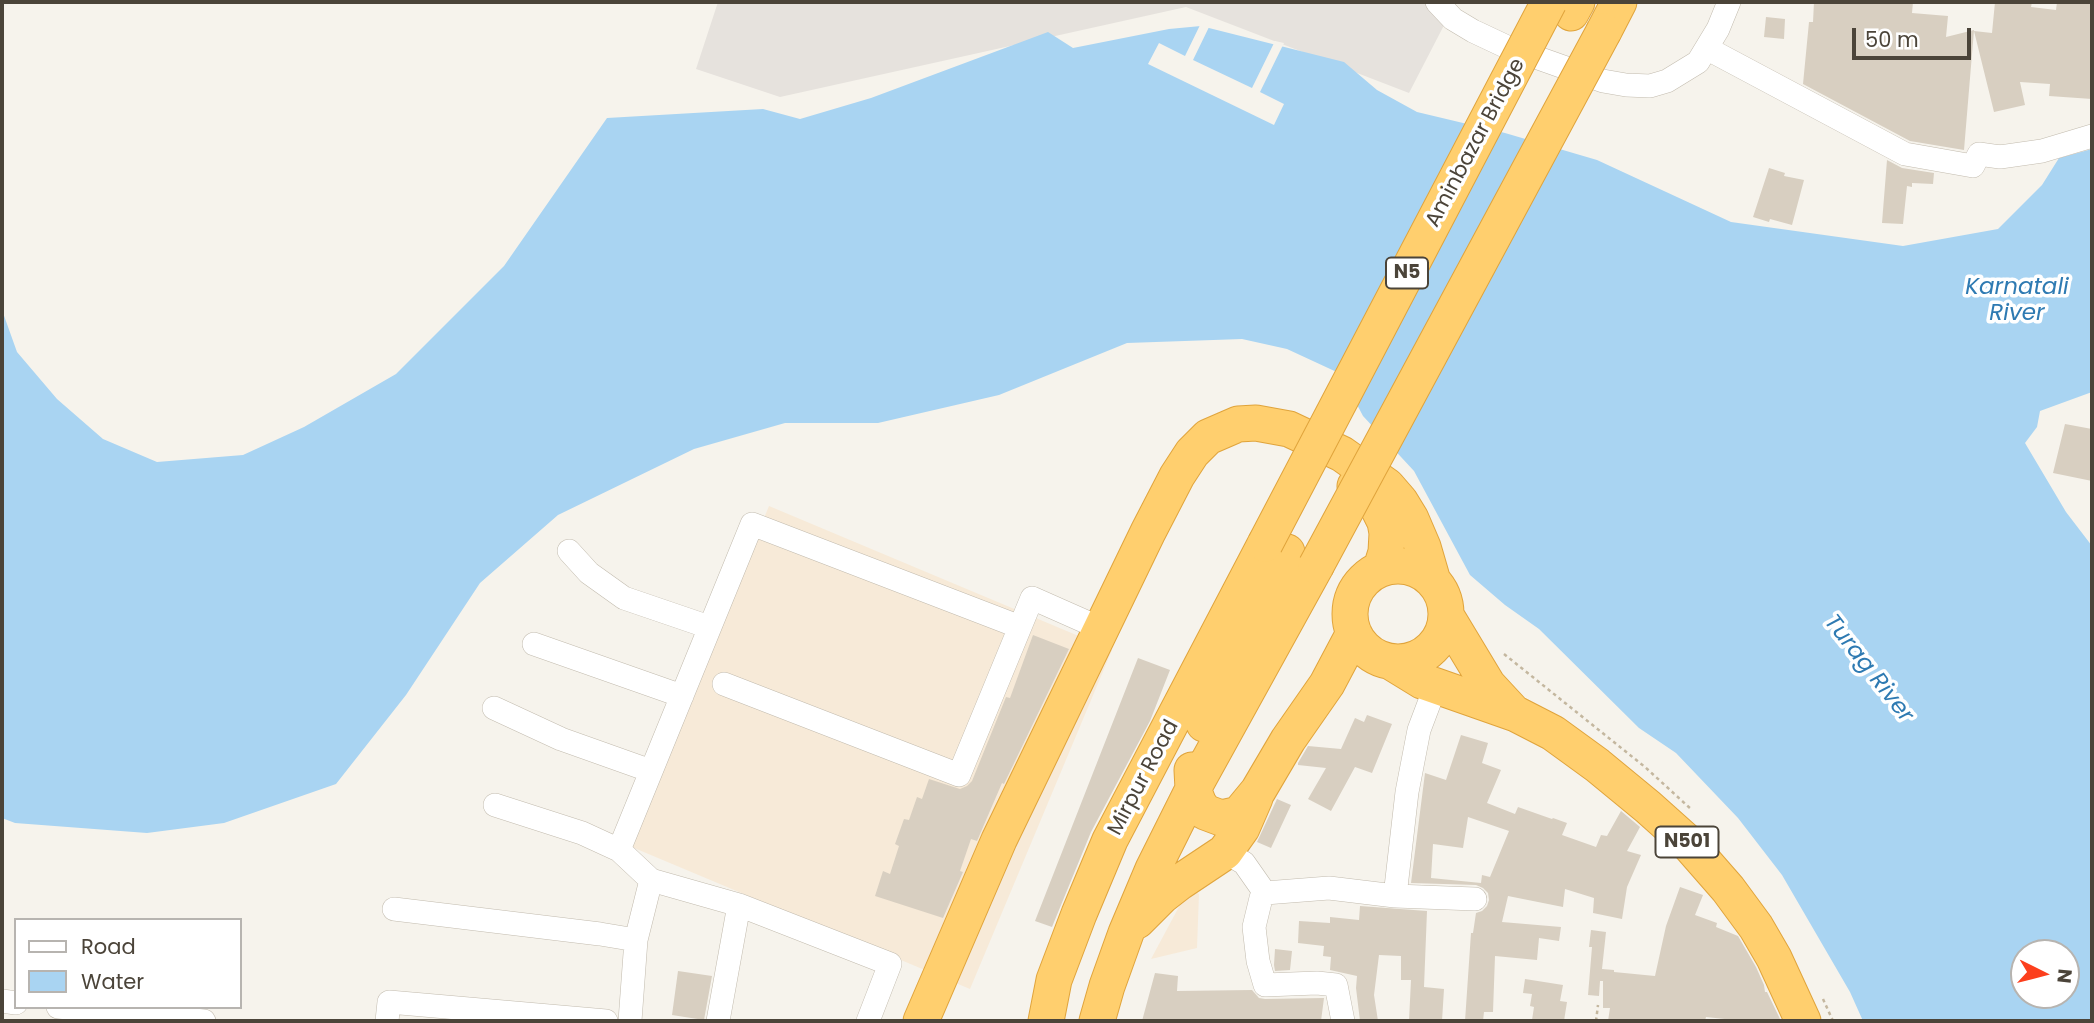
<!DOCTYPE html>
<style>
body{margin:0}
#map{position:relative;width:2094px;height:1023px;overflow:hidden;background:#f6f3ec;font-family:Poppins,sans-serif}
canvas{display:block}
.frame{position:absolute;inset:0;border:4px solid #4b4439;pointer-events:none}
.legend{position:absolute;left:14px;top:918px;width:228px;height:91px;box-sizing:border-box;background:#fff;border:2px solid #b7b4b0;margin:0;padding:9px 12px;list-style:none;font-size:21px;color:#4b4439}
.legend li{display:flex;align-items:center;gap:14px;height:35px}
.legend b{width:35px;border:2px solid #b7b4b0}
.north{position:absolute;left:2010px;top:939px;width:70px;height:70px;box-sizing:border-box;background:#fff;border:2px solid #b7b4b0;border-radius:50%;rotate:96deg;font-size:19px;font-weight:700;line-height:28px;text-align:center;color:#4b4439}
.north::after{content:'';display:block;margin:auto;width:24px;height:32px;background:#fc3f1d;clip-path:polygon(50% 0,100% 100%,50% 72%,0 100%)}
.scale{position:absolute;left:1852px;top:28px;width:119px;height:32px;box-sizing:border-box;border:4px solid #4b4439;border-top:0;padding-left:9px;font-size:21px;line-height:24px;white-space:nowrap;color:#4b4439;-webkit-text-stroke:5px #fff;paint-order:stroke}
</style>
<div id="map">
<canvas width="2094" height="1023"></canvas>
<div class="frame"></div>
<ul class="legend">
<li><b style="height:9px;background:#fff"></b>Road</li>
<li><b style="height:19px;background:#a9d4f2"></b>Water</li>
</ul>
<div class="north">N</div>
<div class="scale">50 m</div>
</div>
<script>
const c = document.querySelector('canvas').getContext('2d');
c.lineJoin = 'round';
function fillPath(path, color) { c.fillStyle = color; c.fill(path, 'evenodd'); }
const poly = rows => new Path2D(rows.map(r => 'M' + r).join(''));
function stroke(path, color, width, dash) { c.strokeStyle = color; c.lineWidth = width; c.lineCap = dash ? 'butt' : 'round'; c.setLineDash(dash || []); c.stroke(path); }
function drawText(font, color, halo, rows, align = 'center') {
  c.font = font + ' Poppins,sans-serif'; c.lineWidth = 7; c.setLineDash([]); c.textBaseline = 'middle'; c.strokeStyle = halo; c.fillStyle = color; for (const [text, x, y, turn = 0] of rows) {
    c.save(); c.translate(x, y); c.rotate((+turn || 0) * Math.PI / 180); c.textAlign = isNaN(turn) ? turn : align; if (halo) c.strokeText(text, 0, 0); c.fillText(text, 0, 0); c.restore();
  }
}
const commercial = poly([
 [769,506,1112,650,970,989,627,845],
 [1189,888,1199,894,1197,948,1151,959]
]);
const industrial = poly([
 [718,2,1456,2,1409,93,1186,7,780,97,696,69]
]);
const water = poly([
 [1201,26,1344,62,1377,90,1417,112,1505,133,1597,160,1731,222,1903,246,1998,229,2042,185,2059,158,2092,149,2092,392,2040,411,2037,427,2025,443,2066,512,2092,546,2092,1021,1863,1021,1850,992,1782,875,1738,818,1676,753,1639,728,1539,629,1505,605,1470,575,1414,471,1363,416,1341,374,1287,349,1242,339,1127,343,999,395,878,423,785,423,694,449,558,515,480,583,406,695,336,784,224,823,147,833,15,823,2,818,2,310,17,352,57,399,103,439,157,462,243,455,304,427,396,374,504,266,607,118,763,109,800,119,871,98,1048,32,1073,48,1169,29],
 [2024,953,2066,953,2066,995,2024,995]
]);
const pier = poly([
 [1201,23,1210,25,1193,60,1252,88,1275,41,1284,43,1260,92,1284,104,1274,125,1148,64,1159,43,1185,56]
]);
const building = poly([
 [1814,2,1913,2,1912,13,1948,16,1946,37,1974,30,1964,150,1910,141,1803,84,1809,22,1813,22],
 [1995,2,2032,2,2031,7,2056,10,2057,2,2092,2,2092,99,2049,96,2050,84,2020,82,2025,105,1994,112,1974,31,1992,33],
 [1766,17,1785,19,1784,39,1764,37],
 [1887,160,1902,168,1934,173,1933,184,1912,183,1912,187,1907,186,1903,224,1882,223],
 [1769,168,1785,173,1784,176,1804,180,1792,225,1770,219,1769,222,1753,217],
 [2065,424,2092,429,2092,481,2053,473],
 [1033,635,1069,649,1004,784,1002,783,977,841,971,839,960,871,963,872,943,918,875,896,883,871,890,874,899,846,895,844,904,819,909,820,917,797,922,799,929,779,960,789,967,786,972,781,1006,697,1010,698],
 [1138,658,1170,670,1150,721,1091,832,1052,927,1035,921],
 [1367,715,1392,724,1372,773,1355,767,1331,811,1308,799,1326,768,1298,765,1298,763,1308,746,1341,749,1355,718,1364,722],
 [1461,735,1488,743,1482,763,1501,770,1487,803,1515,814,1518,807,1552,819,1553,818,1567,823,1562,835,1596,847,1601,835,1607,836,1621,811,1640,827,1627,851,1641,855,1627,887,1622,919,1593,913,1594,898,1565,889,1563,907,1508,896,1502,922,1561,927,1559,941,1539,938,1537,960,1495,956,1493,1012,1484,1012,1483,1021,1465,1021,1471,933,1473,933,1476,913,1482,911,1487,906,1489,900,1488,893,1483,888,1476,885,1411,883,1425,773,1446,780],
 [1468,817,1509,831,1490,877,1482,875,1481,883,1431,878,1433,844,1463,848],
 [1277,799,1291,805,1271,848,1257,842],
 [1680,887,1703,895,1695,915,1717,923,1716,927,1738,936,1756,967,1764,985,1765,992,1767,992,1781,1021,1734,1021,1734,1020,1706,1017,1705,1021,1608,1021,1610,1008,1603,1008,1603,981,1600,981,1599,996,1588,995,1592,947,1589,947,1591,930,1606,932,1602,969,1614,970,1614,972,1655,976,1666,926],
 [1360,906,1427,911,1424,987,1444,989,1442,1021,1409,1021,1411,980,1401,980,1401,956,1379,955,1374,995,1378,1021,1360,1021,1356,988,1357,976,1330,970,1331,957,1323,956,1324,946,1298,943,1299,921,1330,923,1330,917,1359,920],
 [1275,949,1292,951,1290,970,1275,971,1274,965],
 [678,971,712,976,704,1020,672,1015],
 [1155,973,1178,976,1177,991,1252,990,1259,998,1265,999,1324,998,1321,1021,1142,1021],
 [1525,979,1563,985,1560,1001,1567,1002,1564,1021,1532,1020,1534,1007,1530,1006,1532,994,1523,993]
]);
const path = poly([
 [1504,654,1645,767,1692,810],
 [1823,999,1833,1021],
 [1596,1021,1598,1005]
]);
const minor = poly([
 [1437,2,1453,19,1473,31,1507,47,1603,81,1626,85,1650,86,1667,81,1698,62,1718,29,1729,2],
 [1708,49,1905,154,1973,166,1979,154,2000,157,2042,151,2092,136],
 [569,551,589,573,624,598,709,627],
 [534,644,682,696],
 [724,684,959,775,1032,598,1102,629],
 [494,708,561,739,651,771],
 [495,805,582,833,619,850,651,880,739,905,890,964,868,1021],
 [619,850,752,524,1020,627],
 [1225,852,1244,863,1265,893,1261,898,1254,927,1258,961,1265,985,1317,983,1336,985,1343,1021],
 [1265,893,1329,888,1395,896,1475,899],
 [1395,896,1407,792,1419,730,1436,685],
 [394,909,600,934,636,940],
 [2,1001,16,1003],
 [58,1007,204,1021],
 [387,1021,389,1002,606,1021],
 [630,1021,636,940,651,880],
 [718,1021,739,905]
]);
const highway = poly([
 [1571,13,1577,2],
 [1604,31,1619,2],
 [1355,486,1366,494,1378,508,1385,522,1387,533,1386,552,1381,568],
 '1350 614a48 48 0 1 1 96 0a48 48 0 1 1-96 0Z',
 [1447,617,1488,685,1513,712],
 [1391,662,1422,681,1516,714,1553,733,1597,765,1648,807,1686,841,1728,889,1756,927,1774,958,1803,1021],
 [1204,724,1287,552],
 [1192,770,1193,789,1199,804,1205,812,1221,818,1239,814,1258,791,1288,740,1327,684,1354,633],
 [1137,921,1162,896,1180,882,1225,852,1242,828,1255,798],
 [921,1021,999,840,1148,532,1177,476,1192,453,1208,437,1238,424,1256,423,1289,429,1342,454,1387,486,1400,501,1411,519,1423,547,1432,578],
 [1046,1021,1054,980,1079,914,1110,840,1265,544],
 [1097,1021,1107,986,1126,933,1153,869,1193,789,1316,566]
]);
const highwayBridge = poly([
 [1265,544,1549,2],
 [1316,566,1604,31]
]);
const shields = [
 [1407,273,42],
 [1687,842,63]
];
const shieldNames = [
 ["N5",1407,273],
 ["N501",1687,842]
];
const streetNames = [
 ["Aminbazar Bridge",1476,143,-62],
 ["Mirpur Road",1144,778,-62]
];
const waterNames = [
 ["Karnatali",2017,288],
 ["River",2017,314],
 ["Turag River",1868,669,52]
];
fillPath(commercial, '#f7ead8');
fillPath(industrial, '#e6e2dd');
fillPath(water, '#a9d4f2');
fillPath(pier, '#f6f3ec');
fillPath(building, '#d8cfc1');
stroke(minor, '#c2bbae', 24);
stroke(highway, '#e0a43c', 37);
stroke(path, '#c4b79f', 2.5, [3.5, 3.5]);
stroke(minor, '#fff', 23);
stroke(highway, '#ffcf6e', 35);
stroke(highwayBridge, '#e0a43c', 37, []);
stroke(highwayBridge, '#ffcf6e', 35);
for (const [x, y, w] of shields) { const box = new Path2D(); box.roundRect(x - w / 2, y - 15.5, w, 31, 5); c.fillStyle = '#fff'; c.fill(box); stroke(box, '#4b4439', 2); }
drawText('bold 19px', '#4b4439', null, shieldNames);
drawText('21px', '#4b4439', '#fff', streetNames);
drawText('italic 23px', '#2e7ab2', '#fff', waterNames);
</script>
